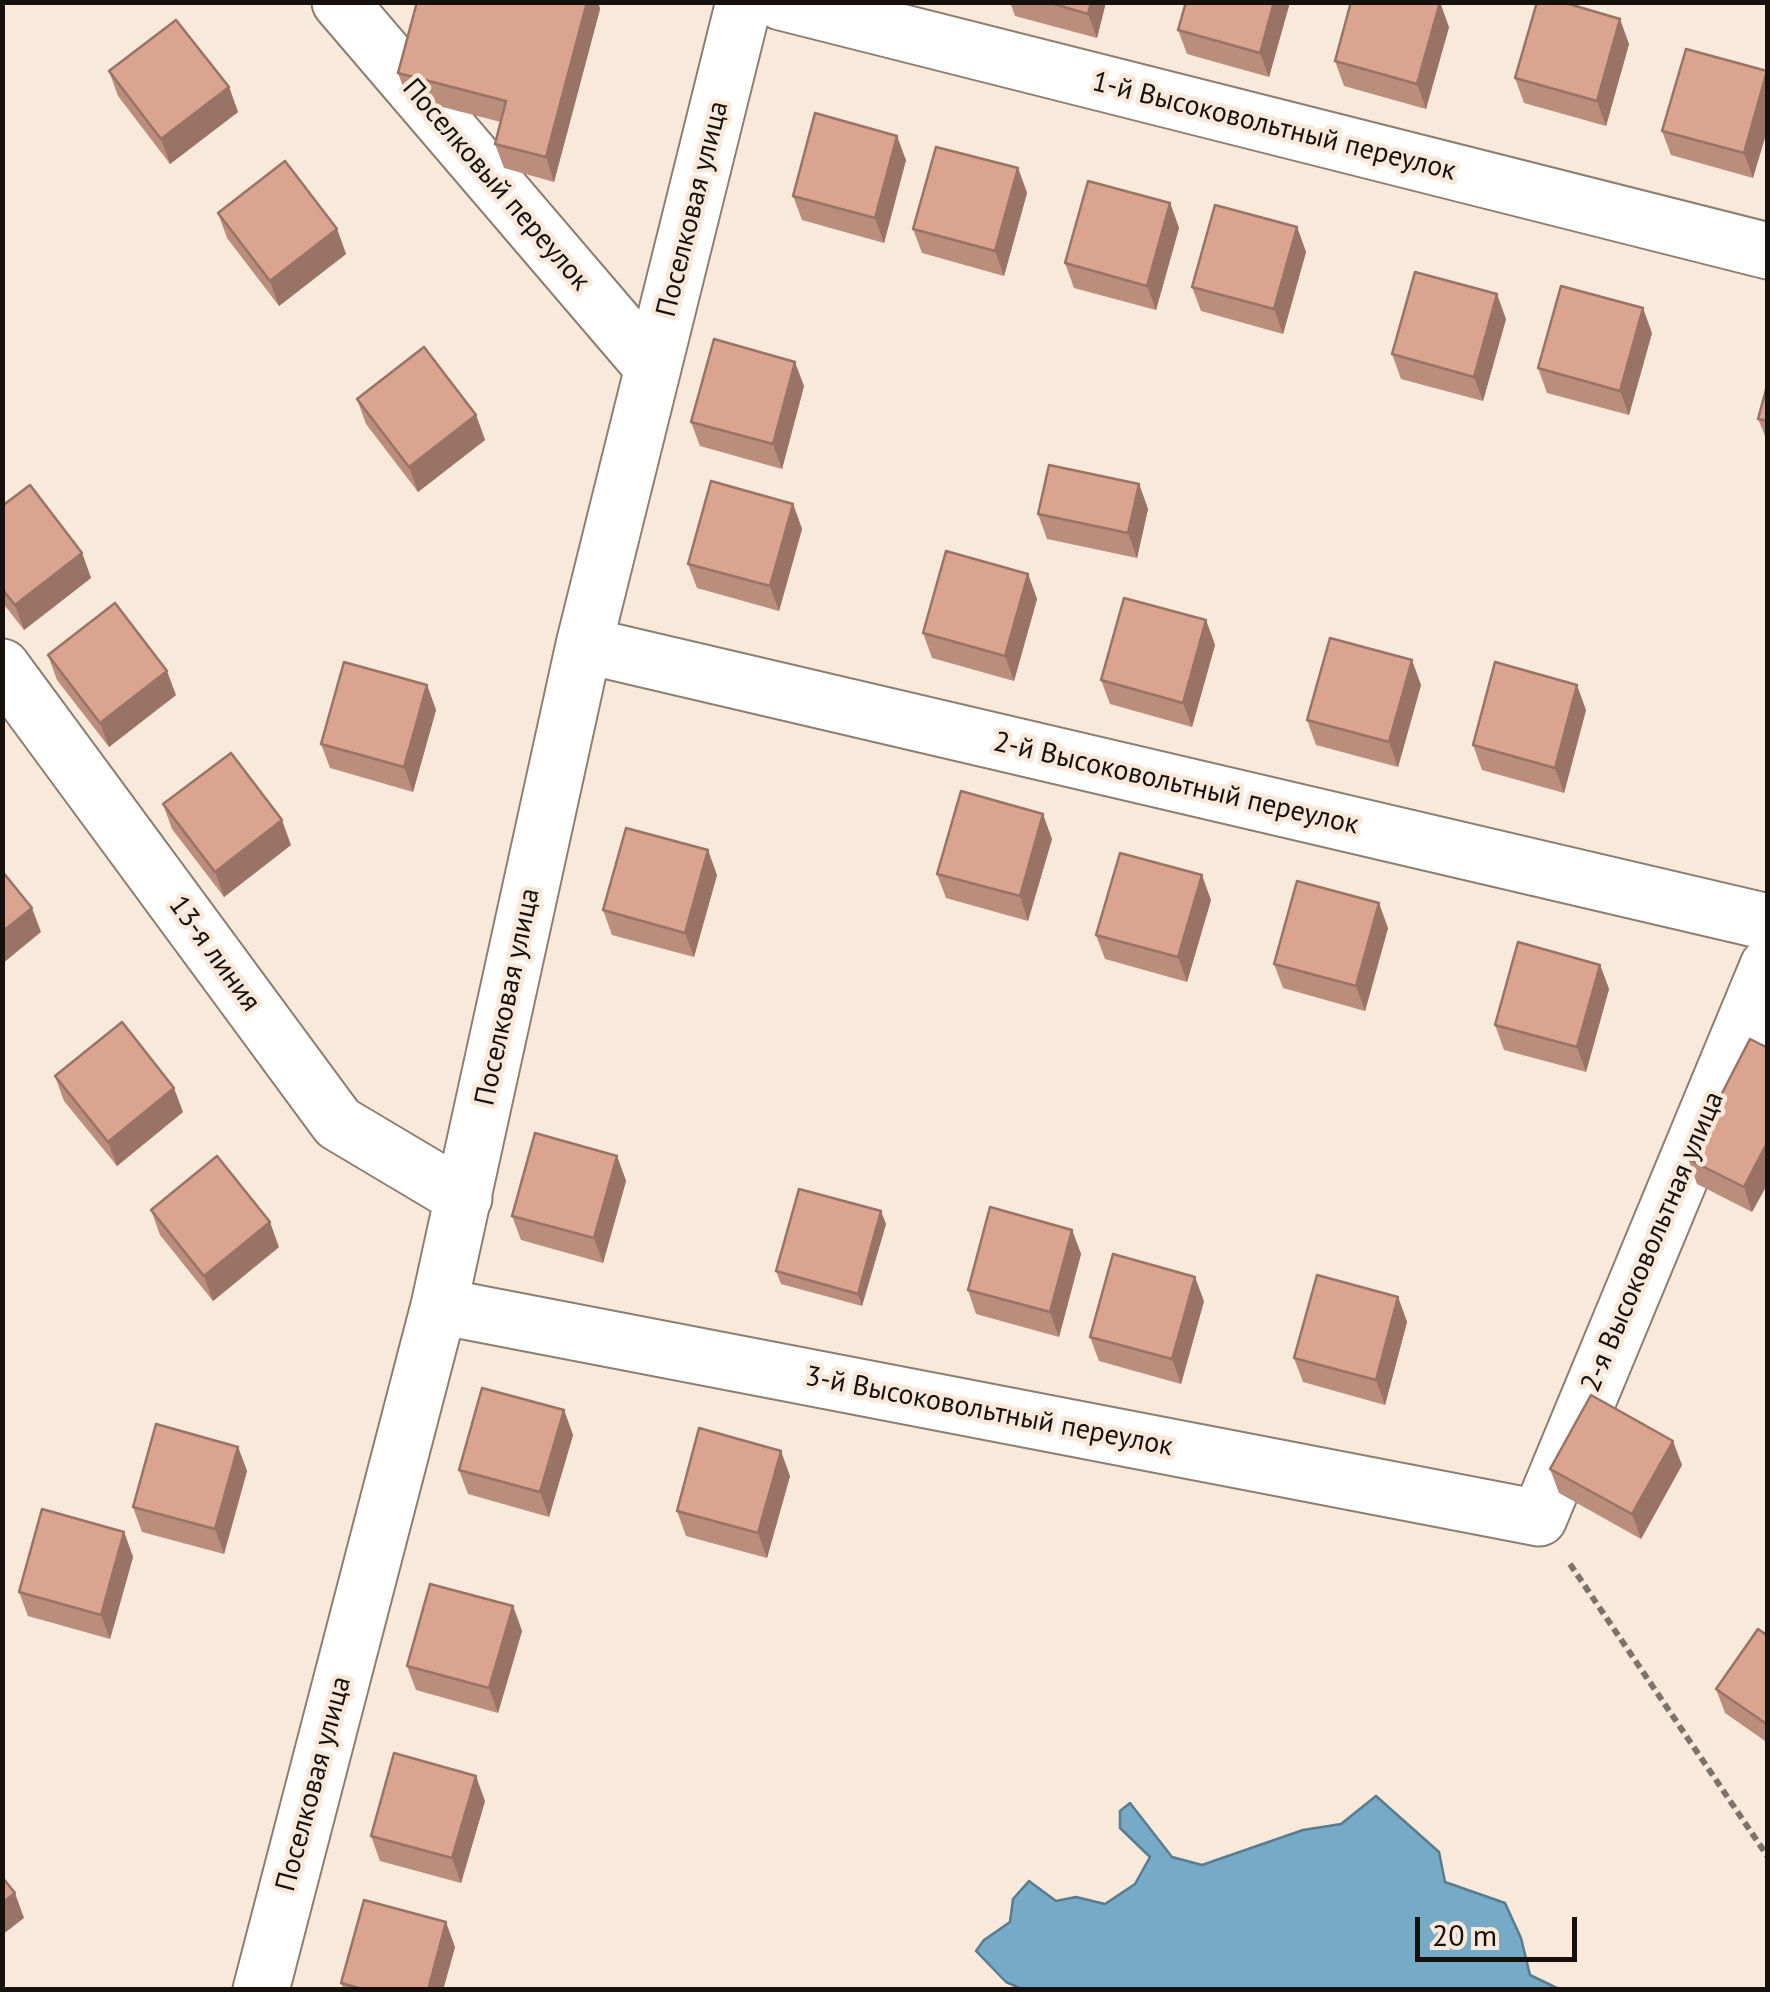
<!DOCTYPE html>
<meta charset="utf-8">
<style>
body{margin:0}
#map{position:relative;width:1770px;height:1992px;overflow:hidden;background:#f9e9db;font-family:"PT Sans",sans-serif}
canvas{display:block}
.frame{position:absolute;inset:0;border:5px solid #16110c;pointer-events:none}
.scale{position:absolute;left:1415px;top:1917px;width:162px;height:45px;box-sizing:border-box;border:5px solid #16110c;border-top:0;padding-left:12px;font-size:30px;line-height:35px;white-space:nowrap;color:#16110c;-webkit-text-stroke:8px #f9e9db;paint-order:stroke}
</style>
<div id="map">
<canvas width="1770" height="1992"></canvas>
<div class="frame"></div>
<div class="scale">20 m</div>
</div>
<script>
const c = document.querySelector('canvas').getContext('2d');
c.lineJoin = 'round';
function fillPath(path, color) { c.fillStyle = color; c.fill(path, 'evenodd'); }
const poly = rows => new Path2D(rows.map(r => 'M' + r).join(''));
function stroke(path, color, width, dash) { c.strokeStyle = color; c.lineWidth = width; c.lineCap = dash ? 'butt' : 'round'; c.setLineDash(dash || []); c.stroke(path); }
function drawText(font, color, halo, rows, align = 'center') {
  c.font = font + ' "PT Sans",sans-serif'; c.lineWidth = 9; c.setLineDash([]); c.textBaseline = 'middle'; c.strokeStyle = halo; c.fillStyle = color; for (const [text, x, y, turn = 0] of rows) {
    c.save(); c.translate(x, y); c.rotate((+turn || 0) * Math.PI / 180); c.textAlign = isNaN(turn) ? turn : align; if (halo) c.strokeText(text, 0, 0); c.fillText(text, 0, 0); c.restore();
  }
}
const water = poly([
 [1376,1796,1439,1852,1445,1882,1505,1903,1521,1938,1530,1975,1559,1989,1022,1989,1006,1982,976,1951,984,1940,1010,1922,1013,1899,1029,1881,1056,1901,1076,1897,1105,1904,1135,1884,1150,1857,1120,1828,1120,1811,1130,1803,1172,1857,1202,1865,1303,1830,1341,1824,1376,1796]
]);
const path = poly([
 [1570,1564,1768,1857]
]);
const minor = poly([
 [340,2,653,368],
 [781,2,1768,251],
 [584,645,1768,922],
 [2,667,338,1123,464,1198],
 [439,1306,1539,1518,1768,966],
 [261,1990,439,1306,584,645,744,2]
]);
const wall = poly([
 [417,2,598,2,600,9,554,182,504,168,495,144,501,122,407,98,398,73],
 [1010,2,1106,2,1097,38,1015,16],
 [1186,2,1290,2,1269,77,1187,54,1178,30],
 [1449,27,1426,109,1344,86,1335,61],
 [1629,44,1606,126,1524,103,1515,78],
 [109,71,229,87,238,112,170,164,118,96],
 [1767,71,1753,178,1671,155,1662,131],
 [906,160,884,243,802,220,793,196],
 [1018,168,1027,193,1004,276,922,253,913,229],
 [1170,203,1179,228,1156,310,1074,288,1065,263],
 [218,213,337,229,346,254,279,306,227,238],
 [1297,227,1306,252,1283,334,1201,311,1192,287],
 [1506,319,1483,401,1401,379,1392,354],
 [1652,333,1629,415,1547,393,1538,368],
 [1768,382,1768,443,1758,419],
 [804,386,782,469,700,446,691,422],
 [357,399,476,415,485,440,418,492,366,424],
 [1139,484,1148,509,1137,558,1047,539,1038,514],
 [793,504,802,529,779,611,697,588,688,564],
 [2,506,82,553,91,578,24,630,2,602],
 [1028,574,1037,599,1014,681,932,658,923,633],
 [1206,620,1215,645,1192,727,1110,704,1101,680],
 [48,655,176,695,109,747,57,680],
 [427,685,436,710,413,792,330,768,321,744],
 [1421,685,1398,767,1316,745,1307,720],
 [1586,710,1564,793,1482,770,1473,745],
 [163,804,291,845,224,897,172,829],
 [1052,839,1028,921,946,898,937,874],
 [717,875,694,957,612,935,603,910],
 [1211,900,1187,982,1105,959,1096,935],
 [1388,928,1365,1011,1283,988,1274,964],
 [1600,965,1609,989,1586,1072,1504,1050,1495,1025],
 [1768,1048,1768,1183,1752,1212,1697,1184,1688,1159],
 [55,1076,183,1112,117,1166,64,1101],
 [617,1156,626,1181,603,1263,521,1240,512,1216],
 [151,1210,279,1247,213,1301,160,1235],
 [886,1224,862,1306,781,1284,776,1271],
 [1072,1230,1081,1254,1059,1337,976,1314,968,1290],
 [1398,1297,1407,1322,1385,1405,1303,1382,1294,1358],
 [1204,1301,1181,1384,1099,1361,1090,1337],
 [564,1410,573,1435,549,1517,468,1494,459,1470],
 [238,1447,247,1471,224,1554,142,1532,133,1507],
 [1682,1465,1641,1539,1559,1493,1550,1469],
 [790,1476,767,1558,686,1536,677,1511],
 [124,1532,133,1557,110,1639,28,1616,19,1592],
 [513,1606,522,1631,498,1713,416,1690,407,1666],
 [1768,1636,1768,1743,1725,1713,1716,1689],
 [485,1801,461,1883,380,1861,371,1836],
 [455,1947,443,1990,344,1990,341,1983]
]);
const shadedWall = poly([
 [587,2,598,2,600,9,554,182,546,157],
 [1091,2,1106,2,1097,38,1088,14],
 [1274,2,1290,2,1269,77,1260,53],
 [1440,2,1449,27,1426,109,1417,84],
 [1620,19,1629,44,1606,126,1597,101],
 [1767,71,1768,128,1753,178,1744,153],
 [229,87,238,112,170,164,161,139],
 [897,136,906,160,884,243,875,218],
 [1018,168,1027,193,1004,276,995,251],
 [1170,203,1179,228,1156,310,1147,286],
 [1297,227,1306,252,1283,334,1274,309],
 [337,229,346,254,279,306,270,281],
 [1497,294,1506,319,1483,401,1474,377],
 [1643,308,1652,333,1629,415,1620,391],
 [795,362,804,386,782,469,773,444],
 [476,415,485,440,418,492,409,467],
 [1139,484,1148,509,1137,558,1128,533],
 [793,504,802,529,779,611,770,586],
 [82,553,91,578,24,630,15,605],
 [1028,574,1037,599,1014,681,1005,656],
 [1206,620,1215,645,1192,727,1183,703],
 [1412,660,1421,685,1398,767,1389,742],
 [167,671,176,695,109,747,100,723],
 [427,685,436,710,413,792,404,767],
 [1577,685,1586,710,1564,793,1555,768],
 [1043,814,1052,839,1028,921,1020,896],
 [282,820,291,845,224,897,215,872],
 [708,850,717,875,694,957,685,933],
 [1202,875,1211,900,1187,982,1178,957],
 [1379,903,1388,928,1365,1011,1356,986],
 [32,908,41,932,2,964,2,932],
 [1600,965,1609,989,1586,1072,1577,1047],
 [174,1088,183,1112,117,1166,108,1142],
 [1768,1141,1768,1183,1752,1212,1744,1187],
 [617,1156,626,1181,603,1263,594,1238],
 [881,1211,886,1224,862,1306,858,1294],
 [270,1222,279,1247,213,1301,204,1276],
 [1072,1230,1081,1254,1059,1337,1050,1312],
 [1195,1277,1204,1301,1181,1384,1172,1359],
 [1398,1297,1407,1322,1385,1405,1376,1380],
 [564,1410,573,1435,549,1517,540,1492],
 [1673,1441,1682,1465,1641,1539,1632,1514],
 [238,1447,247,1471,224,1554,215,1529],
 [781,1451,790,1476,767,1558,758,1533],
 [124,1532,133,1557,110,1639,101,1615],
 [513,1606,522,1631,498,1713,489,1688],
 [476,1776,485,1801,461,1883,452,1858],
 [15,1893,24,1918,2,1935,2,1903],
 [446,1922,455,1947,443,1990,428,1990]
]);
const building = poly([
 [417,2,587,2,546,157,495,144,506,101,398,73,417,2],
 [1047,2,1091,2,1088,14,1047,2],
 [1186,2,1274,2,1260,53,1178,30,1186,2],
 [1351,2,1440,2,1417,84,1335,61,1351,2],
 [1537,2,1562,2,1620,19,1597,101,1515,78,1537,2],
 [176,20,229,87,161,139,109,71,176,20],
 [1686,49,1767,71,1744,153,1662,131,1686,49],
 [815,113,897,136,875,218,793,196,815,113],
 [936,147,1018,168,995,251,913,229,936,147],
 [285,161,337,229,270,281,218,213,285,161],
 [1088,181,1170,203,1147,286,1065,263,1088,181],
 [1215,205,1297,227,1274,309,1192,287,1215,205],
 [1415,272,1497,294,1474,377,1392,354,1415,272],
 [1561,286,1643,308,1620,391,1538,368,1561,286],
 [714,339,795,362,773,444,691,422,714,339],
 [424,347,476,415,409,467,357,399,424,347],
 [1768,382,1768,421,1758,419,1768,382],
 [1049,465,1139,484,1128,533,1038,514,1049,465],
 [711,481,793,504,770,586,688,564,711,481],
 [30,485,82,553,15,605,2,589,2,506,30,485],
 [946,551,1028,574,1005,656,923,633,946,551],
 [1124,598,1206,620,1183,703,1101,680,1124,598],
 [115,603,167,671,100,723,48,655,115,603],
 [1330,638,1412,660,1389,742,1307,720,1330,638],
 [344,662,427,685,404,767,321,744,344,662],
 [1495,662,1577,685,1555,768,1473,745,1495,662],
 [231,753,282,820,215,872,163,804,231,753],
 [961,791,1043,814,1020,896,937,874,961,791],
 [626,828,708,850,685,933,603,910,626,828],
 [1120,853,1202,875,1178,957,1096,935,1120,853],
 [2,871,32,908,2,932,2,871],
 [1297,881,1379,903,1356,986,1274,964,1297,881],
 [1518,942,1600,965,1577,1047,1495,1025,1518,942],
 [122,1022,174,1088,108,1142,55,1076,122,1022],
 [1750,1039,1768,1048,1768,1141,1744,1187,1688,1159,1750,1039],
 [535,1133,617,1156,594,1238,512,1216,535,1133],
 [217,1156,270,1222,204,1276,151,1210,217,1156],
 [799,1189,881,1211,858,1294,776,1271,799,1189],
 [990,1207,1072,1230,1050,1312,968,1290,990,1207],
 [1113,1254,1195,1277,1172,1359,1090,1337,1113,1254],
 [1317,1275,1398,1297,1376,1380,1294,1358,1317,1275],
 [482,1388,564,1410,540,1492,459,1470,482,1388],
 [1591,1395,1673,1441,1632,1514,1550,1469,1591,1395],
 [156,1424,238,1447,215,1529,133,1507,156,1424],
 [699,1428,781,1451,758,1533,677,1511,699,1428],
 [42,1509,124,1532,101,1615,19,1592,42,1509],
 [430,1584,513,1606,489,1688,407,1666,430,1584],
 [1758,1629,1768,1636,1768,1725,1716,1689,1758,1629],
 [394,1753,476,1776,452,1858,371,1836,394,1753],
 [2,1877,15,1893,2,1903,2,1877],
 [364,1900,446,1922,428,1990,366,1990,341,1983,364,1900]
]);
const streetNames = [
 ["1-й Высоковольтный переулок",1274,127,14],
 ["Поселковый переулок",496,185,49],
 ["Поселковая улица",693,209,-76],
 ["2-й Высоковольтный переулок",1176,784,13],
 ["13-я линия",214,954,54],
 ["Поселковая улица",508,997,-78],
 ["2-я Высоковольтная улица",1653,1242,-67],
 ["3-й Высоковольтный переулок",989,1412,11],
 ["Поселковая улица",314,1784,-75]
];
fillPath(water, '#76aac7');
stroke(water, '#597c8f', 2.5);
stroke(minor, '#8c7e71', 59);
stroke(path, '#7d736a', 6, [8, 5]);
stroke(minor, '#fff', 55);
fillPath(wall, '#bb8d7d');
fillPath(shadedWall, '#997366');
fillPath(building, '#daa491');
stroke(building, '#997366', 2.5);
drawText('28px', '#16110c', '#f9e9db', streetNames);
</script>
